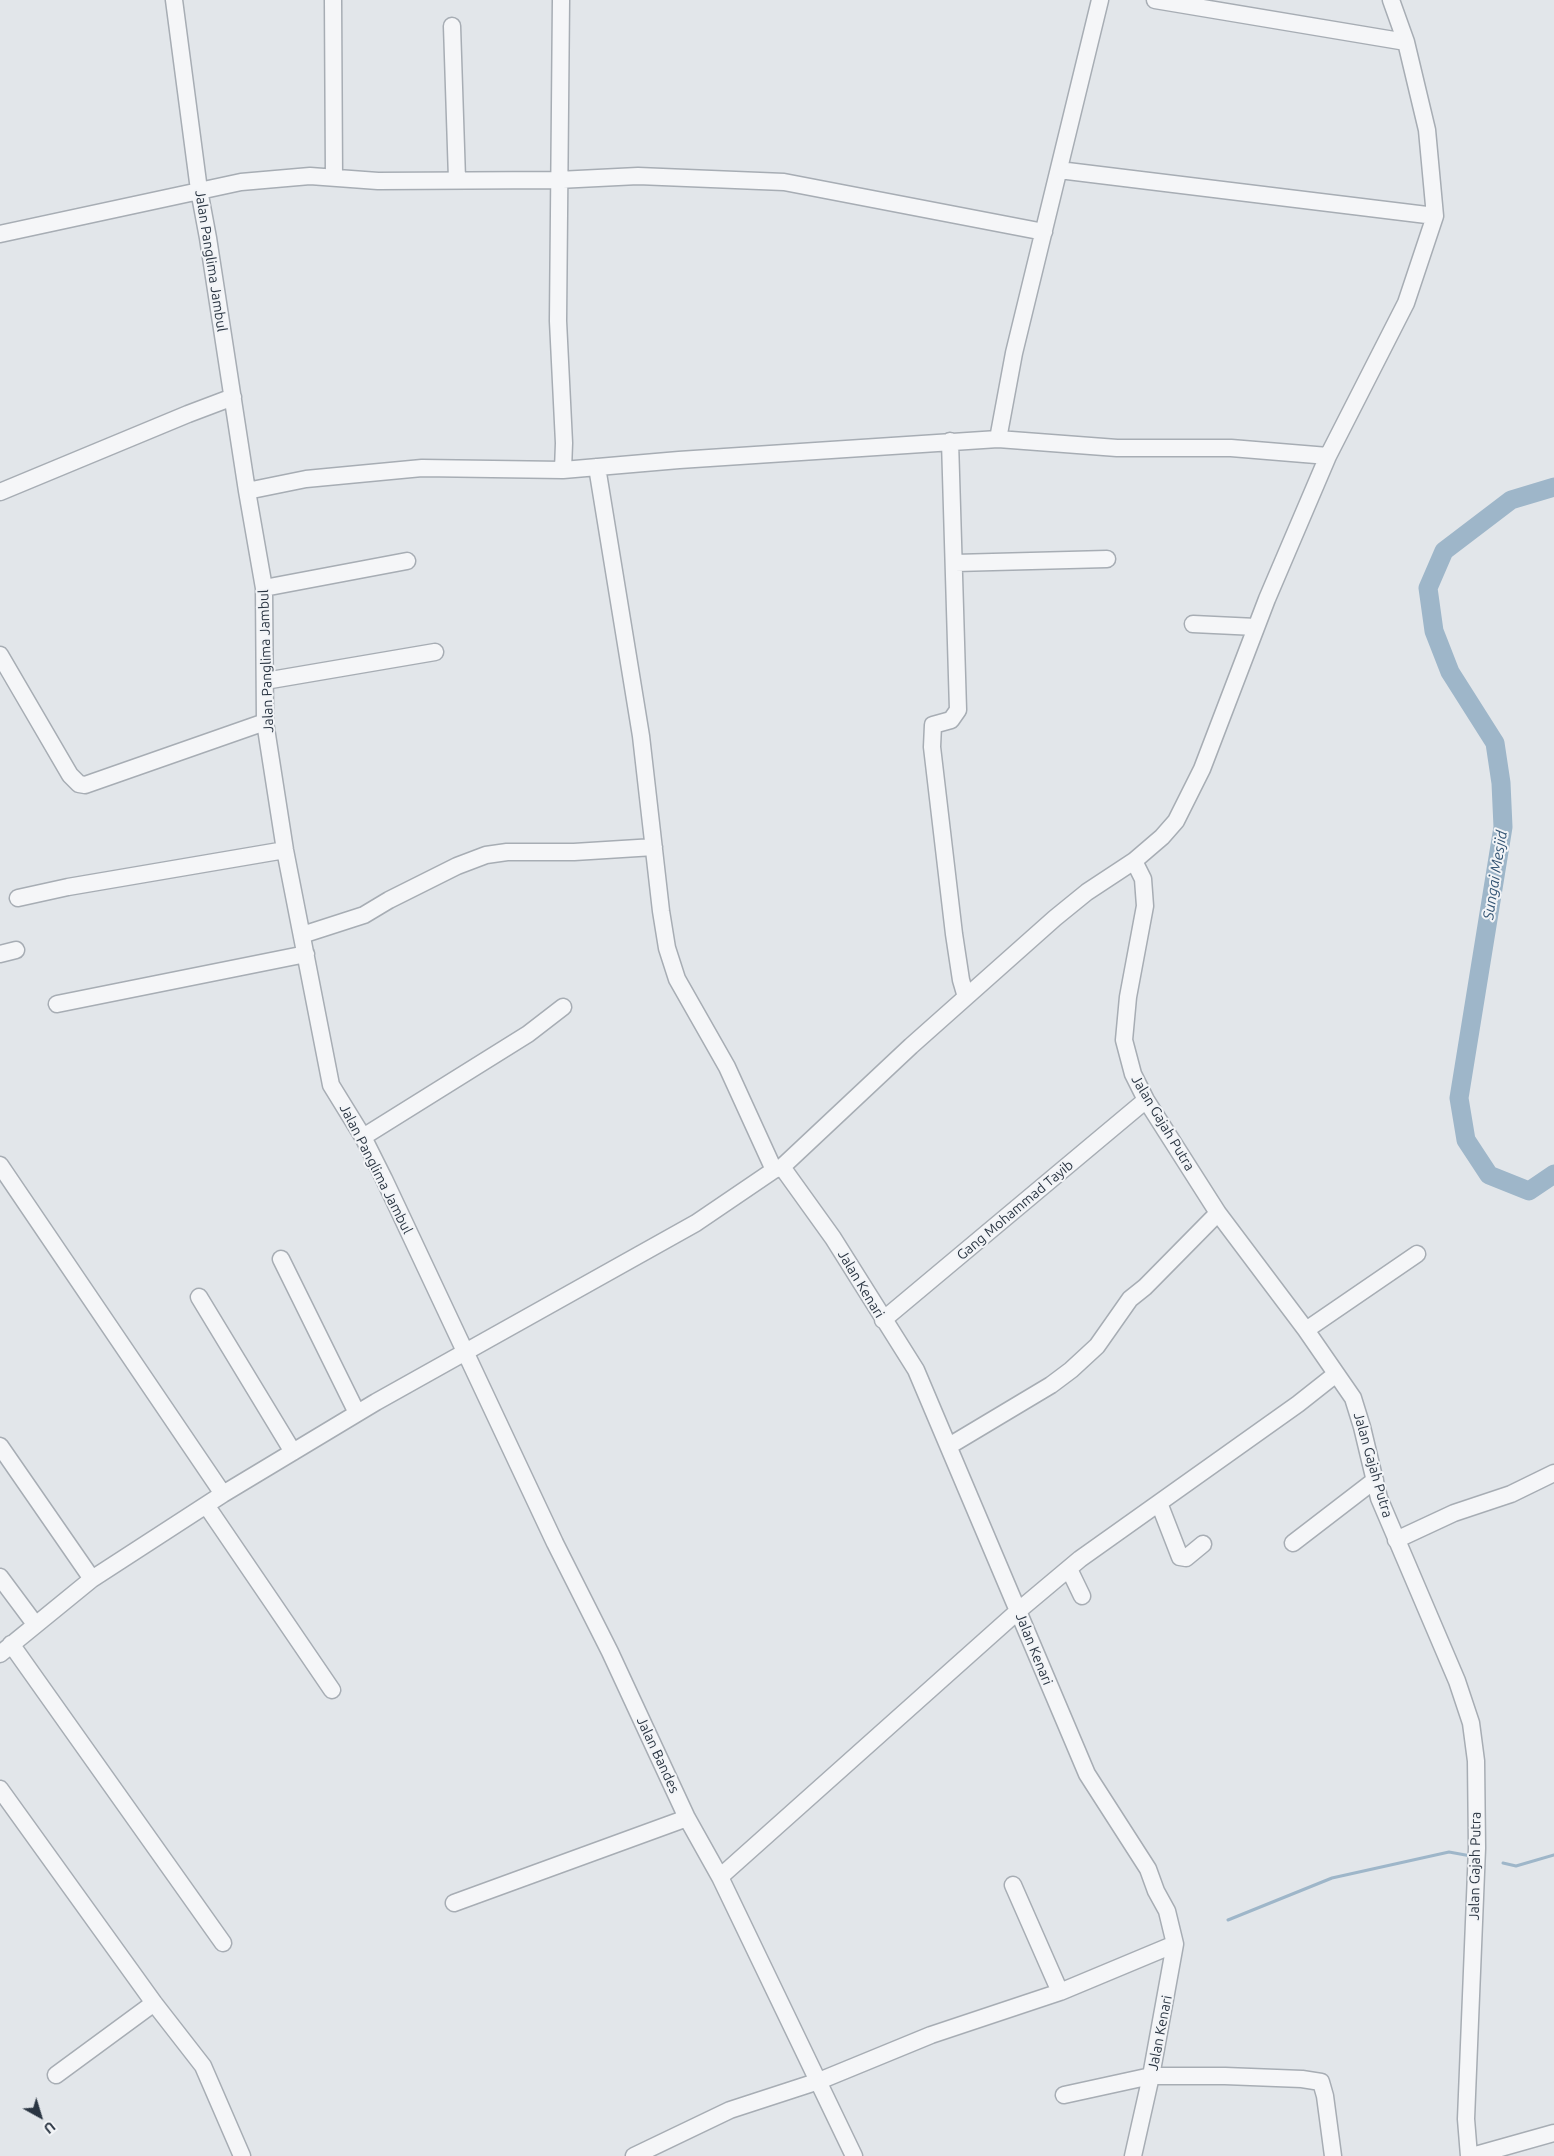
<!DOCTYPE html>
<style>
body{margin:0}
#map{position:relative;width:1554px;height:2156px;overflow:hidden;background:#e2e6ea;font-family:Ubuntu,sans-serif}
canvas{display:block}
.north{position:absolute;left:15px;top:2091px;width:50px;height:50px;-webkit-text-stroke:4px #f2f4f7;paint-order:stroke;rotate:141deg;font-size:14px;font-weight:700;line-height:20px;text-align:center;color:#2a3542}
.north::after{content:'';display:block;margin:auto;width:18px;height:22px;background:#2a3542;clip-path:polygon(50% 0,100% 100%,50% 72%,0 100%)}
</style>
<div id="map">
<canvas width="1554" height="2156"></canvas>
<div class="north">U</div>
</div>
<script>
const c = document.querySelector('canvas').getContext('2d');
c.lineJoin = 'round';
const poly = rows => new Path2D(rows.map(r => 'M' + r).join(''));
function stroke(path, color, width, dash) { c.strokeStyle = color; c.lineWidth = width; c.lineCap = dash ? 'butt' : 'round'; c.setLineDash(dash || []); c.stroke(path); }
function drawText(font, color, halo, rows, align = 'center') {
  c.font = font + ' Ubuntu,sans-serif'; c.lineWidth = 4; c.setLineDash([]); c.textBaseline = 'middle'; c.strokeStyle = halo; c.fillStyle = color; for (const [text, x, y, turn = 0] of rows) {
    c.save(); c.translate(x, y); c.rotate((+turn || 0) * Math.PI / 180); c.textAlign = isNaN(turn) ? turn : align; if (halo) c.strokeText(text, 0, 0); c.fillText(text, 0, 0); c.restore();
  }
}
const stream = poly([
 [1503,1863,1516,1866,1554,1855],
 [1228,1920,1332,1878,1449,1852,1471,1856]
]);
const river = poly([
 [1554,487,1511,500,1444,551,1428,588,1434,631,1450,672,1495,743,1501,783,1503,827,1459,1098,1466,1140,1489,1175,1529,1191,1554,1174]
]);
const minor = poly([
 [174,0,199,190,208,238,247,491,264,588,265,722,285,850,331,1085,363,1137,384,1179,555,1543,610,1652,687,1818,720,1877,854,2156],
 [333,0,334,177],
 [561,0,558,321,564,443,563,470],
 [1155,0,1406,42],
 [452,26,457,179],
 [1059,170,1435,216],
 [0,234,241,182,310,176,378,181,558,180,638,176,784,182,1044,232],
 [998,439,1014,353,1100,0],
 [950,441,958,710,951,720,933,725,932,747,954,934,961,980,966,997],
 [597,467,641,736,661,911,667,948,677,979,727,1067,774,1170],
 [247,491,306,479,422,468,563,470,679,460,998,439,1117,448,1231,448,1328,456],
 [0,492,188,414,233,397],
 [955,563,1107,559],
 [264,588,407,561],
 [1193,624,1256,627],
 [0,655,70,775,79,784,85,785,265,722],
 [265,681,435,652],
 [1134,861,1143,879,1145,906,1128,997,1124,1040,1133,1074,1146,1100,1218,1213,1306,1330,1353,1398,1362,1427,1379,1498,1457,1681,1471,1723,1476,1761,1477,1848,1466,2119,1469,2156],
 [18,898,68,887,285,850],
 [302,935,364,915,389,900,457,866,486,855,507,852,574,852,654,847],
 [0,954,16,950],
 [57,1004,306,954],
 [363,1137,528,1034,563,1007],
 [0,1165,223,1494],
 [782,1167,833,1238,916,1370,1087,1774,1148,1869,1156,1891,1167,1911,1175,1944,1151,2076,1133,2156],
 [281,1259,357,1413],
 [199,1297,293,1452],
 [883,1320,1146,1100],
 [1306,1330,1417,1254],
 [0,1446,92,1579],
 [949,1446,1051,1385,1071,1370,1097,1346,1130,1299,1145,1287,1218,1213],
 [1159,1503,1180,1557,1186,1558,1203,1544],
 [206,1505,332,1690],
 [1396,1540,1454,1513,1511,1494,1554,1473],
 [1293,1543,1375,1480],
 [1069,1569,1082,1596],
 [0,1577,35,1624],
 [11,1644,223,1943],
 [0,1654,92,1579,223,1494,376,1402,696,1223,774,1170,782,1167,911,1046,1055,918,1087,892,1134,861,1162,837,1176,821,1202,769,1267,599,1328,456,1406,303,1435,216,1427,130,1406,42,1391,0],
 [0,1789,154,2003,203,2066,242,2156],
 [720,1877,1018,1611,1080,1559,1298,1404,1336,1374],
 [1013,1885,1060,1992],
 [454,1903,687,1818],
 [56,2075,154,2003],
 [1064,2095,1151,2076,1225,2076,1302,2079,1321,2082,1325,2096,1333,2156],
 [634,2156,730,2110,819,2081,931,2035,1060,1992,1175,1944],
 [1472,2156,1554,2133]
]);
const streetNames = [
 ["Jalan Panglima Jambul",211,261,81],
 ["Jalan Panglima Jambul",266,661,-92],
 ["Jalan Gajah Putra",1163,1123,59],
 ["Jalan Panglima Jambul",376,1169,63],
 ["Gang Mohammad Tayib",1015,1210,-40],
 ["Jalan Kenari",861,1284,59],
 ["Jalan Gajah Putra",1373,1465,74],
 ["Jalan Kenari",1034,1649,68],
 ["Jalan Bandes",658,1755,65],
 ["Jalan Gajah Putra",1475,1866,-89],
 ["Jalan Kenari",1160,2033,-79]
];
const waterNames = [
 ["Sungai Mesjid",1495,875,-81]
];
stroke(stream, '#9eb6c9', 3);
stroke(river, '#9eb6c9', 19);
stroke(minor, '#a7adb4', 19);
stroke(minor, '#f5f6f8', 16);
drawText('14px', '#2a3542', '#f2f4f7', streetNames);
drawText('italic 15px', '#355675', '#f2f4f7', waterNames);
</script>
